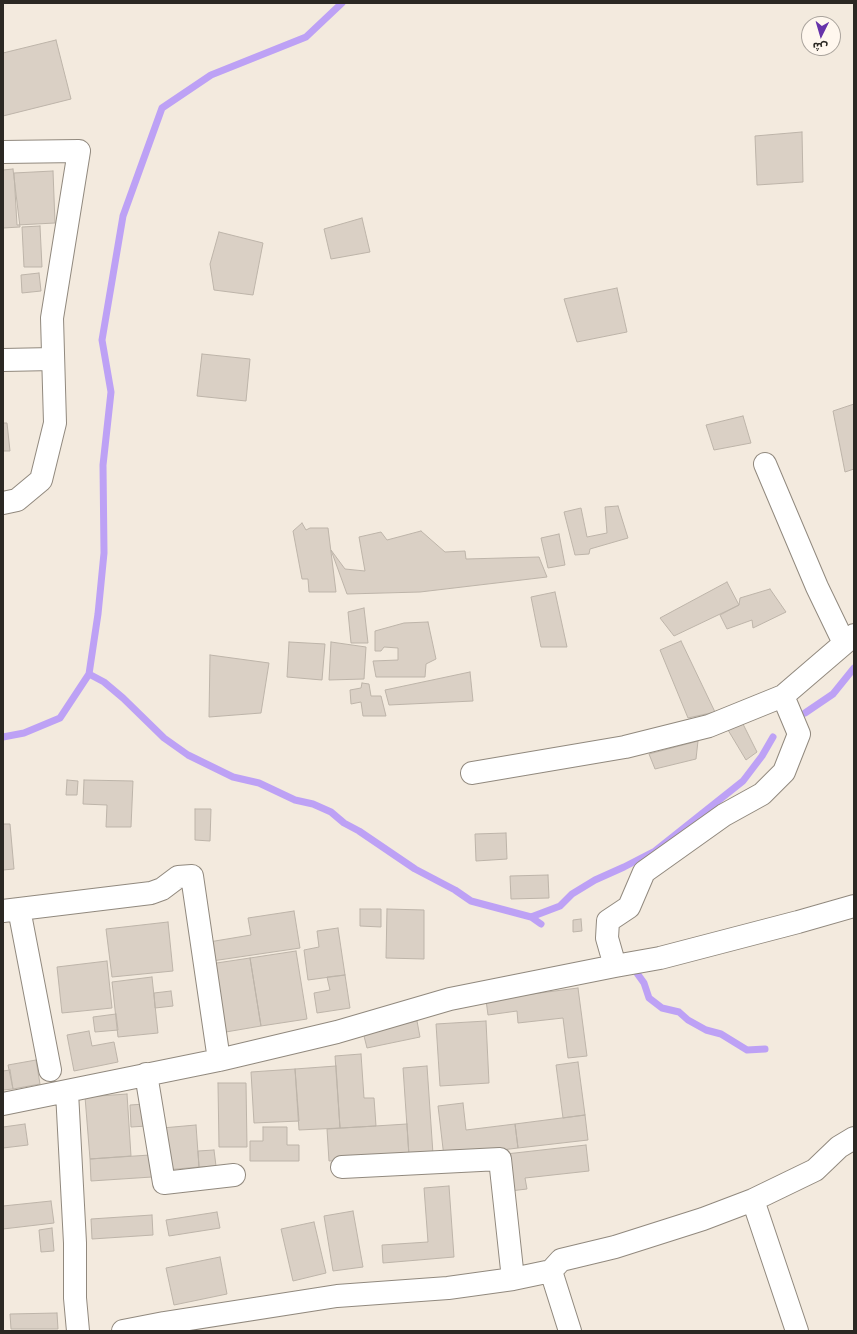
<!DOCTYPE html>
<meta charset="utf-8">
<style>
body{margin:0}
#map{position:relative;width:857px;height:1334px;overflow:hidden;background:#f3eade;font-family:"Archivo Narrow","Noto Sans Arabic",sans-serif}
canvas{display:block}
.frame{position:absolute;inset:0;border:4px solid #2b2823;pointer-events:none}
.north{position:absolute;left:801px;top:16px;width:40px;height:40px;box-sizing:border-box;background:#fff7ee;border:1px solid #aaa49d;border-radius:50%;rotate:185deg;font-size:11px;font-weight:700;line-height:16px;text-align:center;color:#2b2823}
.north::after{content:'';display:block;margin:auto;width:14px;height:18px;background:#6733aa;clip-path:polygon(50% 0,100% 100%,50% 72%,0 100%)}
</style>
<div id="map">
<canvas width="857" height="1334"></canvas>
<div class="frame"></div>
<div class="north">ش</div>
</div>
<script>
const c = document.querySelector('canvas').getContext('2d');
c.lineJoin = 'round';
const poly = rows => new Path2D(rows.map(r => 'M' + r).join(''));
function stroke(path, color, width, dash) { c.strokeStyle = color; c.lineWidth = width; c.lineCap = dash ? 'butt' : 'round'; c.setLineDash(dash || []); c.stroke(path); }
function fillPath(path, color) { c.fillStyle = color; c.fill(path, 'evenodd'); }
const stream = poly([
 [89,674,104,682,123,698,164,738,188,755,233,777,259,783,295,800,313,804,331,812,344,823,359,831,415,869,455,890,471,901,531,917,541,924],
 [805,713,833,694,854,668],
 [3,737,24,733,60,718,89,674,98,614,104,553,103,465,111,392,102,340,123,216,162,108,211,75,306,37,342,3],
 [531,917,560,906,572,894,595,880,624,867,655,851,743,781,762,756,773,737],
 [634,969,644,983,649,998,662,1008,679,1012,688,1020,706,1030,721,1034,747,1050,765,1049]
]);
const building = poly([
 [56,40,71,99,3,116,3,53,56,40],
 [802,132,803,182,757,185,755,136,802,132],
 [13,169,20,227,3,228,3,170,13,169],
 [53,171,55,223,17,225,14,173,53,171],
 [362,218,370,252,331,259,324,229,362,218],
 [40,226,42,267,24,267,22,227,40,226],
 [219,232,263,243,253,295,214,290,210,264,219,232],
 [39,273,41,291,22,293,21,275,39,273],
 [617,288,627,332,577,342,564,299,617,288],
 [202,354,250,359,246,401,197,396,202,354],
 [854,404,854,469,845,472,833,411,854,404],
 [743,416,751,443,714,450,706,425,743,416],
 [3,423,7,423,10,451,3,451,3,423],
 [618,506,628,538,590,549,589,554,575,555,564,512,581,508,587,537,607,533,605,507,618,506],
 [302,523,306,530,310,528,328,528,336,592,309,592,308,579,302,579,293,531,302,523],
 [421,531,445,552,465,551,466,559,539,557,547,577,420,592,347,594,331,550,345,569,365,571,359,537,381,532,387,540,421,531],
 [559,534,565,565,548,568,541,538,559,534],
 [727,582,739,605,674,636,660,618,727,582],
 [770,589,786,612,753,628,752,620,727,629,720,615,739,605,740,598,770,589],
 [555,592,567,647,541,647,531,597,555,592],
 [364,608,368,643,351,643,348,612,364,608],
 [428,622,436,659,426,664,425,677,376,677,373,661,398,660,398,648,384,647,381,651,375,651,375,631,404,623,428,622],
 [681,641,715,712,688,718,660,650,681,641],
 [289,642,325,644,322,680,287,677,289,642],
 [331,642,366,647,364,679,329,680,331,642],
 [210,655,269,663,261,713,209,717,210,655],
 [470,672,473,701,389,705,385,690,470,672],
 [362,683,369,684,371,696,381,696,386,716,363,716,361,702,351,704,350,690,361,688,362,683],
 [743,724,757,752,746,760,728,730,743,724],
 [698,741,696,759,655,769,649,754,698,741],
 [67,780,78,781,77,795,66,795,67,780],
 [84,780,133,781,131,827,106,827,107,805,83,804,84,780],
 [195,809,211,809,210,841,195,840,195,809],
 [3,824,10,824,14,869,3,870,3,824],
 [506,833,507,859,476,861,475,834,506,833],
 [548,875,549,898,511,899,510,876,548,875],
 [360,909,381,909,381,927,360,926,360,909],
 [387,909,424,910,424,959,386,958,387,909],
 [294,911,300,948,212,961,209,942,251,935,248,918,294,911],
 [581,919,582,931,573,932,573,920,581,919],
 [168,922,173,971,112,977,106,929,168,922],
 [338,928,345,975,308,980,304,950,319,947,317,931,338,928],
 [296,951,307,1019,261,1026,250,958,296,951],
 [250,958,261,1026,220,1033,210,964,250,958],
 [107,961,112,1008,62,1013,57,967,107,961],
 [345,975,350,1008,317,1013,314,993,330,990,327,977,345,975],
 [152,977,158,1033,118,1037,112,982,152,977],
 [578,988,587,1056,568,1058,563,1018,518,1023,517,1011,488,1015,486,1000,578,988],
 [171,991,173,1006,155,1008,154,993,171,991],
 [116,1014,118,1030,95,1032,93,1017,116,1014],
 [417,1021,420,1037,367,1048,363,1032,417,1021],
 [486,1021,489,1083,440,1086,436,1024,486,1021],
 [89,1031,92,1046,114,1042,118,1062,74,1071,67,1035,89,1031],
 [361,1054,364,1098,374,1098,376,1126,340,1128,335,1056,361,1054],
 [36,1060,40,1084,13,1089,8,1065,36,1060],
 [578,1062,585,1115,563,1118,556,1065,578,1062],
 [336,1066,340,1128,299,1130,295,1069,336,1066],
 [427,1066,433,1154,409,1156,403,1068,427,1066],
 [295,1069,299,1121,254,1123,251,1072,295,1069],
 [10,1070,13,1089,3,1090,3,1071,10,1070],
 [218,1083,246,1083,247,1147,219,1147,218,1083],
 [127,1094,131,1156,90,1159,85,1097,127,1094],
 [463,1103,466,1130,515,1124,518,1148,444,1157,438,1106,463,1103],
 [145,1104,147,1126,131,1127,130,1105,145,1104],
 [585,1115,588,1140,518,1148,515,1124,585,1115],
 [25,1124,28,1145,3,1148,3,1127,25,1124],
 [407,1124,409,1156,329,1161,327,1129,407,1124],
 [196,1125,199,1167,166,1170,162,1128,196,1125],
 [263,1127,287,1127,287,1145,299,1145,299,1161,250,1161,250,1141,263,1141,263,1127],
 [586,1145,589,1171,525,1178,527,1189,510,1191,506,1154,586,1145],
 [214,1150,216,1166,199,1167,198,1151,214,1150],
 [150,1155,152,1177,91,1181,90,1159,150,1155],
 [449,1186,454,1257,383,1263,382,1245,428,1242,424,1188,449,1186],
 [51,1201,54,1223,3,1229,3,1206,51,1201],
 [353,1211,363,1267,333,1271,324,1216,353,1211],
 [217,1212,220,1228,169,1236,166,1220,217,1212],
 [152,1215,153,1235,92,1239,91,1219,152,1215],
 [314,1222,326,1273,293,1281,281,1229,314,1222],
 [52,1228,54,1251,41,1252,39,1230,52,1228],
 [220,1257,227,1294,174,1305,166,1268,220,1257],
 [57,1313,58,1329,11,1329,10,1314,57,1313]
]);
const minor = poly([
 [3,152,79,151,52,318,55,423,41,480,17,500,3,503],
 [3,360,53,359],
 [765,464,817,587,844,643],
 [472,773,625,747,709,726,783,696,854,635],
 [19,909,50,1070],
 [3,911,151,893,162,889,178,877,192,876,219,1060],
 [615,966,607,938,608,921,629,907,644,872,724,815,762,794,784,772,799,734,783,696],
 [146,1074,164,1183,234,1175],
 [67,1092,75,1243,75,1298,78,1331],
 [3,1104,219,1060,337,1032,450,999,615,966,660,958,798,922,854,906],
 [342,1167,500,1159,513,1279],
 [753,1200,797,1331],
 [551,1271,570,1331],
 [123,1331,164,1323,337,1296,448,1288,513,1279,551,1271,561,1260,615,1247,703,1219,753,1200,815,1170,839,1147,854,1138]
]);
stroke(stream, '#bda1f5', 7);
fillPath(building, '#dad0c5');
stroke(building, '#bdb4a9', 1);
stroke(minor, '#91897e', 24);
stroke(minor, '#fff', 22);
</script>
